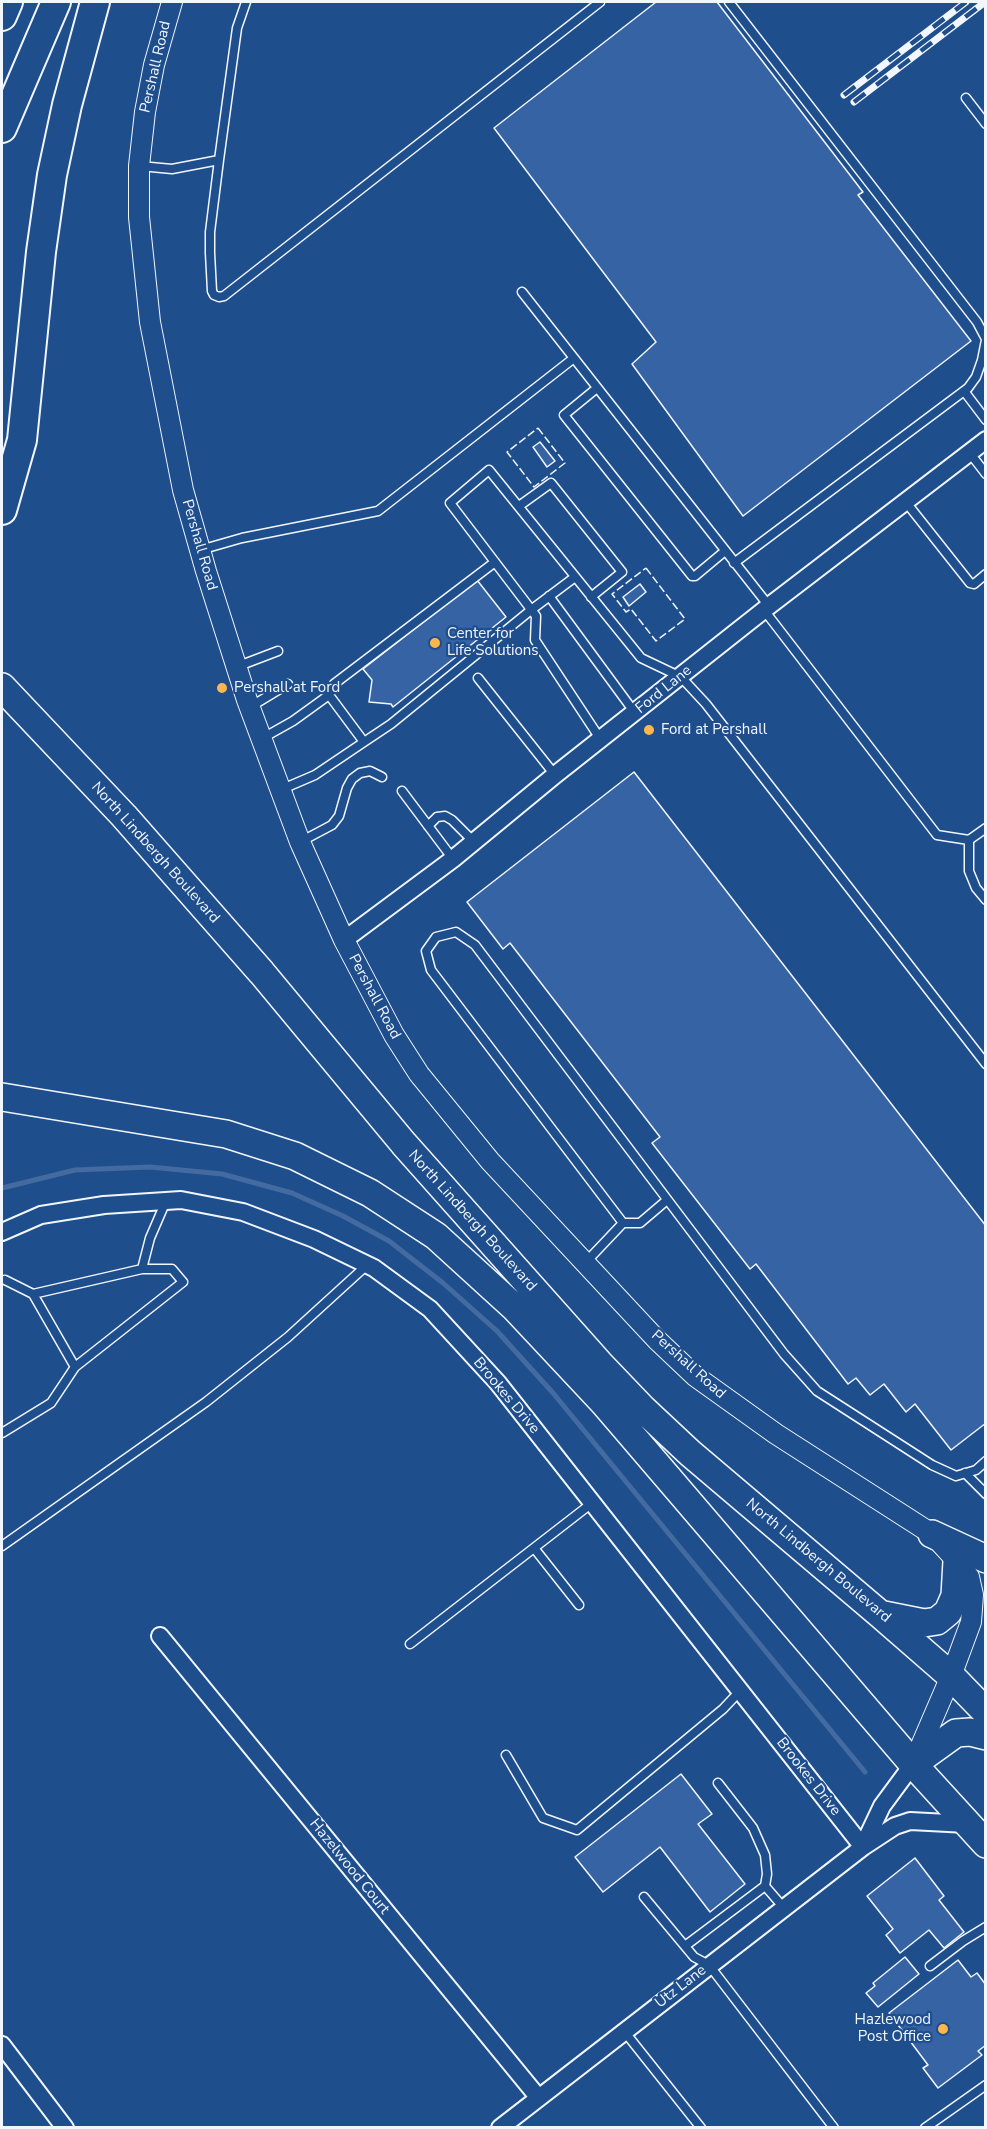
<!DOCTYPE html>
<style>
body{margin:0}
#map{position:relative;width:987px;height:2129px;overflow:hidden;background:#1f4e8c;font-family:"Nunito Sans",sans-serif}
canvas{display:block}
.frame{position:absolute;inset:0;border:3px solid #f2f6ff;pointer-events:none}
</style>
<div id="map">
<canvas width="987" height="2129"></canvas>
<div class="frame"></div>
</div>
<script>
const c = document.querySelector('canvas').getContext('2d');
c.lineJoin = 'round';
const poly = rows => new Path2D(rows.map(r => 'M' + r).join(''));
function stroke(path, color, width, dash) { c.strokeStyle = color; c.lineWidth = width; c.lineCap = dash ? 'butt' : 'round'; c.setLineDash(dash || []); c.stroke(path); }
function fillPath(path, color) { c.fillStyle = color; c.fill(path, 'evenodd'); }
function drawText(font, color, halo, rows, align = 'center') {
  c.font = font + ' "Nunito Sans",sans-serif'; c.lineWidth = 4.5; c.setLineDash([]); c.textBaseline = 'middle'; c.strokeStyle = halo; c.fillStyle = color; for (const [text, x, y, turn = 0] of rows) {
    c.save(); c.translate(x, y); c.rotate((+turn || 0) * Math.PI / 180); c.textAlign = isNaN(turn) ? turn : align; if (halo) c.strokeText(text, 0, 0); c.fillText(text, 0, 0); c.restore();
  }
}
const stream = poly([
 [2,1188,75,1170,150,1167,222,1174,292,1193,343,1216,389,1241,443,1283,497,1331,553,1393,865,1772]
]);
const building = poly([
 [656,2,717,2,863,192,858,195,971,341,743,516,632,364,656,342,494,128,656,2],
 [540,442,555,461,547,467,533,447,540,442],
 [477,580,506,617,393,707,391,704,369,702,372,680,363,669,477,580],
 [640,584,646,592,629,606,623,597,640,584],
 [634,772,986,1226,986,1423,951,1450,915,1404,906,1412,884,1384,870,1395,856,1378,848,1384,756,1264,750,1269,652,1143,660,1137,510,943,503,949,467,902,634,772],
 [681,1774,712,1814,698,1824,745,1884,710,1912,660,1847,603,1892,575,1857,681,1774],
 [915,1858,944,1896,939,1900,964,1932,944,1948,929,1930,900,1953,886,1935,893,1929,867,1896,915,1858],
 [905,1957,919,1974,878,2007,866,1993,875,1986,873,1983,905,1957],
 [958,1960,971,1977,977,1973,986,1985,986,2045,978,2051,982,2055,938,2088,923,2068,928,2065,889,2013,958,1960]
]);
const service = poly([
 [729,2,977,322,986,339],
 [966,98,986,124],
 [219,160,237,28,246,2],
 [140,166,172,169,219,160,210,232,210,253,212,291,214,295,219,297,224,296,600,2],
 [522,292,769,606],
 [597,388,564,415,692,576,695,576,725,551],
 [964,391,986,420],
 [969,452,986,474],
 [905,501,970,583,974,584,986,574],
 [519,506,551,483,622,572,591,597],
 [200,550,242,538,378,511,574,358],
 [734,563,968,388,976,377,982,360,986,340],
 [549,596,635,713],
 [764,610,937,835,969,840,986,828],
 [236,667,278,651],
 [478,678,555,775],
 [329,695,334,684,495,562],
 [250,707,288,684],
 [261,739,293,721,329,695,364,742,315,775,280,790],
 [601,740,535,640,536,616,450,503,489,470,641,658,681,677,706,704,986,1064],
 [364,742,391,724,531,610,575,577],
 [402,791,453,859],
 [428,826,437,817,445,816,452,820,474,842],
 [969,840,969,871,976,888,986,900],
 [300,842,332,825,339,816,347,788,352,779,360,773,370,771,382,777],
 [667,1200,640,1223,623,1223,431,970,426,951,436,937,456,932,475,945,784,1354,817,1391,932,1465,956,1476,976,1470,986,1461],
 [586,1262,623,1223],
 [5,1280,33,1294,142,1269,150,1238,166,1201],
 [33,1294,75,1367,183,1282,172,1269,142,1269],
 [2,1433,51,1403,75,1367],
 [965,1473,986,1494],
 [2,1546,206,1402,288,1337,367,1265],
 [534,1548,579,1605],
 [410,1644,592,1503],
 [506,1755,543,1818,577,1830,723,1709,740,1691],
 [718,1783,753,1828,765,1855,767,1874,765,1886,784,1908],
 [644,1897,694,1957,709,1965,834,2128],
 [685,1946,765,1886],
 [930,1966,963,1941,986,1927],
 [624,2031,701,2128],
 [925,2128,986,2085]
]);
const minor = poly([
 [344,940,453,859,555,775,769,606,986,440],
 [2,1232,41,1215,104,1205,181,1200,243,1212,314,1239,374,1268,430,1309,498,1383,863,1847],
 [160,1636,538,2097],
 [863,1846,882,1806,913,1764],
 [2,2045,65,2128],
 [500,2128,863,1847,895,1826,910,1821,967,1824]
]);
const tertiary = poly([
 [172,2,154,65,145,112,139,166,139,217,150,322,183,490,206,571,247,700,300,842,344,940,394,1035,419,1074,490,1161,657,1340,695,1376,776,1434,932,1534,957,1561,969,1577,973,1595,971,1622,951,1676,914,1762]
]);
const trunk = poly([
 [2,687,124,816,262,973,404,1144,599,1363,643,1409,690,1453,881,1615,951,1676,986,1712],
 [2,1097,226,1134,295,1156,370,1193,436,1236,515,1308,604,1403,913,1764,986,1844],
 [932,1534,986,1559],
 [884,1615,924,1623,937,1621,948,1612,955,1596,957,1561],
 [913,1764,956,1733,970,1732,986,1736]
]);
const motorway = poly([
 [2,16,8,2],
 [2,128,56,2],
 [2,510,22,440,41,252,52,175,67,105,95,2]
]);
const rail = poly([
 [844,95,966,2],
 [854,102,985,2]
]);
const fence = poly([
 [538,428,565,463,534,487,507,452,538,428],
 [646,568,685,619,656,641,631,609,626,612,612,594,646,568]
]);
const markers = [
 [435,643,6,"#ffb74d"],
 [222,688,6,"#ffb74d"],
 [649,730,6,"#ffb74d"],
 [943,2029,6,"#ffb74d"]
];
const streetNames = [
 ["Pershall Road",156,67,-77],
 ["Pershall Road",199,545,74],
 ["Ford Lane",664,690,-39],
 ["North Lindbergh Boulevard",155,853,48],
 ["Pershall Road",374,997,62],
 ["North Lindbergh Boulevard",472,1221,48],
 ["Pershall Road",688,1365,42],
 ["Brookes Drive",506,1396,50],
 ["North Lindbergh Boulevard",818,1561,40],
 ["Brookes Drive",808,1777,52],
 ["Hazelwood Court",349,1867,51],
 ["Utz Lane",681,1987,-38]
];
const poiNames = [
 ["Center for",447,634],
 ["Life Solutions",447,651],
 ["Pershall at Ford",234,688],
 ["Ford at Pershall",661,730],
 ["Hazlewood",931,2020,"right"],
 ["Post Office",931,2037,"right"]
];
stroke(stream, '#446ba0', 5);
fillPath(building, '#3563a3');
stroke(building, '#f2f6ff', 1.5);
stroke(service, '#f2f6ff', 11);
stroke(minor, '#f2f6ff', 20);
stroke(tertiary, '#f2f6ff', 22);
stroke(trunk, '#f2f6ff', 30);
stroke(motorway, '#f2f6ff', 32);
stroke(service, '#1f4e8c', 8);
stroke(minor, '#1f4e8c', 16);
stroke(tertiary, '#1f4e8c', 20);
stroke(trunk, '#1f4e8c', 27);
stroke(motorway, '#1f4e8c', 28);
stroke(rail, '#f2f6ff', 7);
stroke(rail, '#1f4e8c', 4.5, [14]);
stroke(fence, '#f2f6ff', 1.5, [8, 3]);
for (const [x, y, r, color] of markers) { const dot = new Path2D(); dot.arc(x, y, r, 0, 2 * Math.PI); c.fillStyle = color; c.fill(dot); stroke(dot, '#1f4e8c', 2); }
drawText('15px', '#f2f6ff', '#1f4e8c', streetNames);
drawText('15px', '#f2f6ff', '#1f4e8c', poiNames, 'left');
</script>
